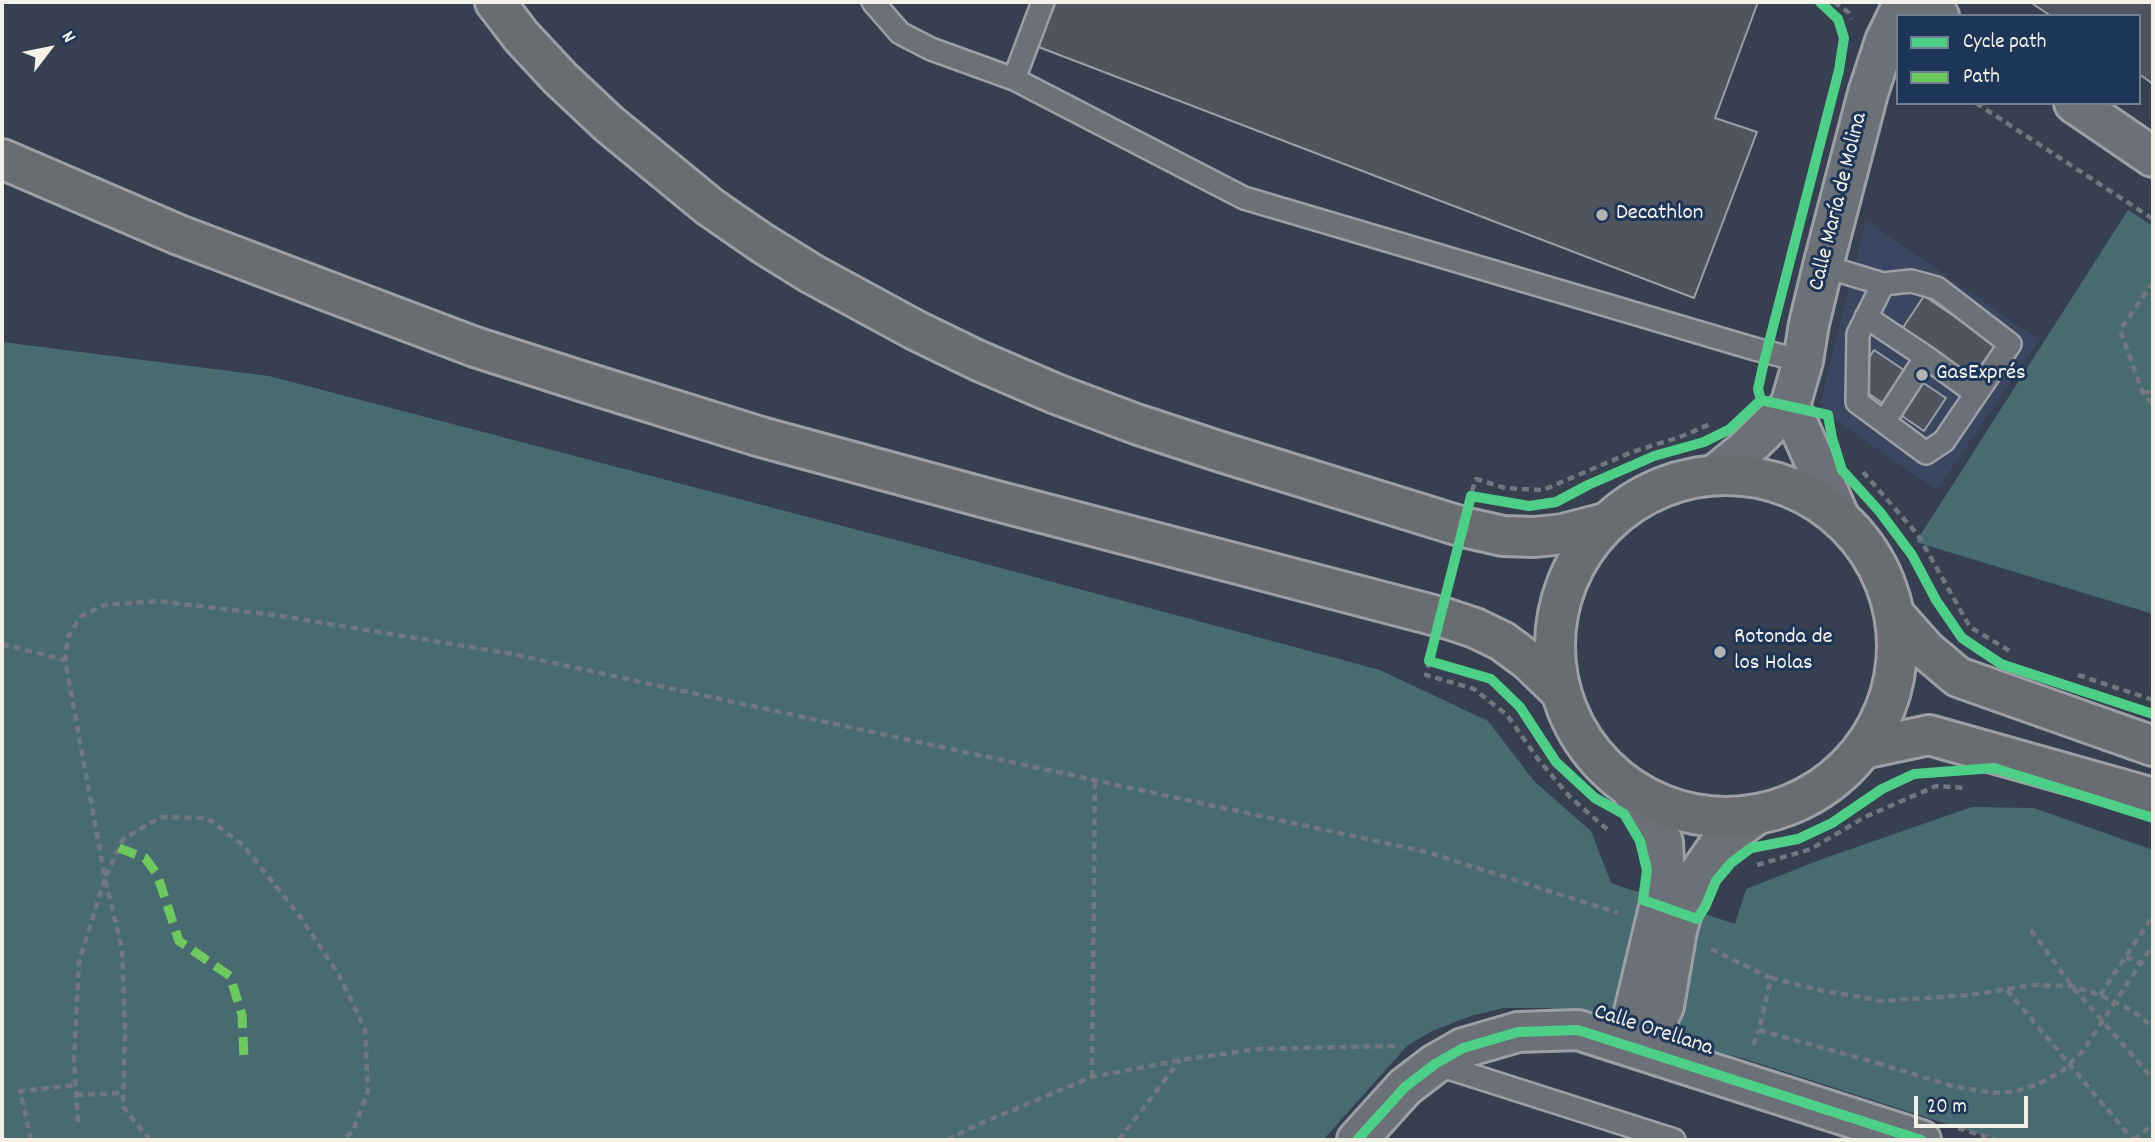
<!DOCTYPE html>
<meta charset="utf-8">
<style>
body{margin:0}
#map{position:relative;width:2155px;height:1142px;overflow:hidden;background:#364051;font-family:Dekko,sans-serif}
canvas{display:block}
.frame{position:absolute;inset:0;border:4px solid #f4f1e8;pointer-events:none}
.legend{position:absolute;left:1896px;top:14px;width:245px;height:91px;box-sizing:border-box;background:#1d3557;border:2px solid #738091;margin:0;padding:9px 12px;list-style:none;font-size:21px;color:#f4f1e8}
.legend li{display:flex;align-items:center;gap:14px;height:35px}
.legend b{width:35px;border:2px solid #738091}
.north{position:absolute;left:14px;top:14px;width:70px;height:70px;-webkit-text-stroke:5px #1d3557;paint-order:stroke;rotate:58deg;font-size:19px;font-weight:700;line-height:28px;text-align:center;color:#f4f1e8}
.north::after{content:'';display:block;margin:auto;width:24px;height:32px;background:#f4f1e8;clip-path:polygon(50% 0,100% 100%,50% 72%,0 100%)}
.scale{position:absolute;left:1914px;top:1096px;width:114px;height:32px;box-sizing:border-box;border:4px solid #f4f1e8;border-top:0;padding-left:9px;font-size:21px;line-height:24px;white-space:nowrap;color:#f4f1e8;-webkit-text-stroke:5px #1d3557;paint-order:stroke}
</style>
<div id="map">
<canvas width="2155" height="1142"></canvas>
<div class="frame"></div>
<ul class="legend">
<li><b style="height:9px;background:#4dcf88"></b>Cycle path</li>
<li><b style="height:9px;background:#6dc95d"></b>Path</li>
</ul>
<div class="north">N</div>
<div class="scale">20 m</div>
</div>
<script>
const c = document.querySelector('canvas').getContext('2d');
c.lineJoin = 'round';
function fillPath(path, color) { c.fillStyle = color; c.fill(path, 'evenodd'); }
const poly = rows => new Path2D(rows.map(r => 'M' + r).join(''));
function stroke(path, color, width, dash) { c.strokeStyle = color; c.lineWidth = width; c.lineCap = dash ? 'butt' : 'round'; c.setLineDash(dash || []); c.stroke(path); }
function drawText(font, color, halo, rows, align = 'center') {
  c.font = font + ' Dekko,sans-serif'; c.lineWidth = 6; c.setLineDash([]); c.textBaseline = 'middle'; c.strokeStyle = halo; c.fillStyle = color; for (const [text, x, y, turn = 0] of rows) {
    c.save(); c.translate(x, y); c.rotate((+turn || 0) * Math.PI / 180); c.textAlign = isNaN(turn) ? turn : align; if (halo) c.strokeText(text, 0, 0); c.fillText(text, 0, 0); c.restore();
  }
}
const built = poly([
 [1866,220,2039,340,1937,490,1819,409]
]);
const green = poly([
 [2128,210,2153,226,2153,614,1916,542],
 [2,342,269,376,919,546,1380,670,1488,721,1534,781,1591,831,1611,883,1735,924,1746,889,1825,858,1972,807,2034,808,2153,850,2153,1140,1997,1140,1748,1060,1662,1036,1548,1008,1503,1008,1471,1016,1432,1031,1407,1046,1323,1140,2,1140]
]);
const building = poly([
 [1053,2,1758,2,1715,118,1757,132,1694,298,1036,46,1053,2],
 [2030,2,2149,2,2153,5,2153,84,2139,74,2139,16,2051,16,2030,2],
 [1924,296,1997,345,1976,378,1902,329,1924,296],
 [1874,350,1946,398,1924,431,1853,383,1874,350]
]);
const path = poly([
 [1834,2,1848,12,1851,19],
 [1976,103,2153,219],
 [2153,282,2120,330,2143,393,2153,405],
 [2144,393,2153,391],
 [1863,472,1918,535,1970,627,2013,653],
 [1472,491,1476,479,1505,488,1543,490,1632,452,1680,437,1713,423],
 [2,644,65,660],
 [1429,661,1426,675,1474,689,1507,715,1538,759,1570,797,1609,831],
 [2078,675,2153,700],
 [1757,865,1811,849,1865,817,1936,786,1965,788],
 [2031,930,2072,986,2153,1079],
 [1711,949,1771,978,1759,1030,1877,1063],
 [2126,957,2141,963],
 [1771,978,1824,991,1883,1001,1970,995,2034,985,2072,986,2100,995,2133,1011,2153,1027],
 [2007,990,2133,1140],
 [2100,995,2153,916],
 [1753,1045,1759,1030],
 [1092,1077,1095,778],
 [76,1095,123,1093],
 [78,1122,74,1061,79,962,105,878,65,660,68,637,80,617,104,605,158,601,281,616,507,653,1427,852,1618,913],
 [1958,1128,1997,1140],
 [31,1140,20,1091,76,1085],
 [150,1140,123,1107,125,1033,122,949,105,878,123,839,161,817,207,818,243,845,299,915,339,975,365,1029,368,1091,353,1131,343,1140],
 [947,1140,979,1124,1092,1077,1180,1060,1259,1049,1396,1046],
 [1119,1140,1180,1060],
 [2134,1140,2153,1124]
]);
const service = poly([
 [873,2,900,33,931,49,1014,79,1244,198,1755,349,1803,361],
 [1014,79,1043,2],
 [1823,266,1883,284,1911,281,1937,288,2010,344,1944,441,1926,453,1857,402,1858,334,1883,284],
 [1866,317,1926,357,1975,393],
 [1884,422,1926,357],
 [1436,1064,1674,1140]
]);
const minor = poly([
 [1915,2,1939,16],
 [2074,103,2153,157],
 [1790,406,1839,516],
 [1717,473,1744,451,1790,406,1803,361,1809,324,1823,266,1868,93,1885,41,1904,2],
 [1622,1044,1632,1020,1665,882,1663,842,1630,788],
 [1643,1050,1664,1006,1677,930,1689,888,1723,839,1756,815],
 [1357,1140,1405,1087,1435,1064,1463,1048,1518,1032,1578,1030,1921,1140]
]);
const trunk = poly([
 '1555 646a171 171 0 1 1 342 0a171 171 0 1 1-342 0Z',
 [1895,615,1926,650,1958,677,2153,746],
 [1863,749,1929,735,2153,798]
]);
const motorway = poly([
 [495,2,521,36,560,78,609,124,710,207,762,243,812,274,917,331,979,361,1056,394,1136,424,1221,452,1463,527,1503,536,1535,537,1563,534,1605,523],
 [2,159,179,235,475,347,581,381,761,437,993,500,1448,619,1475,628,1502,641,1529,661,1561,692]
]);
const pathBridge = poly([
 [1877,1063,1952,1086,1994,1093,2017,1091,2038,1084,2061,1072,2082,1052,2153,945]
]);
const quiet = poly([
 [119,848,145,858,157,874,179,941,230,976,242,1015,244,1058]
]);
const cycleway = poly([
 [1761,400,1730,429,1704,442,1654,456,1588,485,1556,502,1529,506,1471,496,1429,661,1491,679,1520,707,1556,762,1595,798,1624,814,1640,841,1647,870,1643,900,1697,919,1705,907,1716,881,1731,863,1751,848,1798,839,1832,823,1882,789,1914,774,1994,768,2153,818],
 [1761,400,1828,415,1832,438,1842,470,1880,512,1912,555,1936,600,1962,638,2001,664,2153,714],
 [1761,400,1758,389,1763,366,1839,70,1844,38,1838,19,1820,2],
 [1357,1140,1405,1087,1435,1064,1463,1048,1518,1032,1578,1030,1921,1140]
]);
const markers = [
 [1602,215,7,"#b2b3b3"],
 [1922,375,7,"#b2b3b3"],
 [1720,652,7,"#b2b3b3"]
];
const streetNames = [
 ["Calle María de Molina",1840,202,-76],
 ["Calle Orellana",1653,1032,18]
];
const poiNames = [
 ["Decathlon",1616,215],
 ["GasExprés",1936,375],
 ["Rotonda de",1734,639],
 ["los Holas",1734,665]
];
fillPath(built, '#3b4660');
fillPath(green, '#476b70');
fillPath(building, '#50545f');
stroke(building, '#9ca0a6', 2);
stroke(service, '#9ca0a6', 26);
stroke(minor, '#9ca0a6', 44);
stroke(trunk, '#9ca0a6', 44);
stroke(motorway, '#9ca0a6', 44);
stroke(path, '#72777f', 4.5, [7, 5]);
stroke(service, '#6c7077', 21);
stroke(minor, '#6c7077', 38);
stroke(trunk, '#696d72', 38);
stroke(motorway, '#696d72', 38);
stroke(pathBridge, '#72777f', 4.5, [7, 5]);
stroke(quiet, '#6dc95d', 9, [18, 9]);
stroke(cycleway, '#4dcf88', 10);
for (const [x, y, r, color] of markers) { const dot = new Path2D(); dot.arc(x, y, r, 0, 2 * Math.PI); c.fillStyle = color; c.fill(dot); stroke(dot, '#1d3557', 2.5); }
drawText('23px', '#f4f1e8', '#1d3557', streetNames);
drawText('23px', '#f4f1e8', '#1d3557', poiNames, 'left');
</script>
